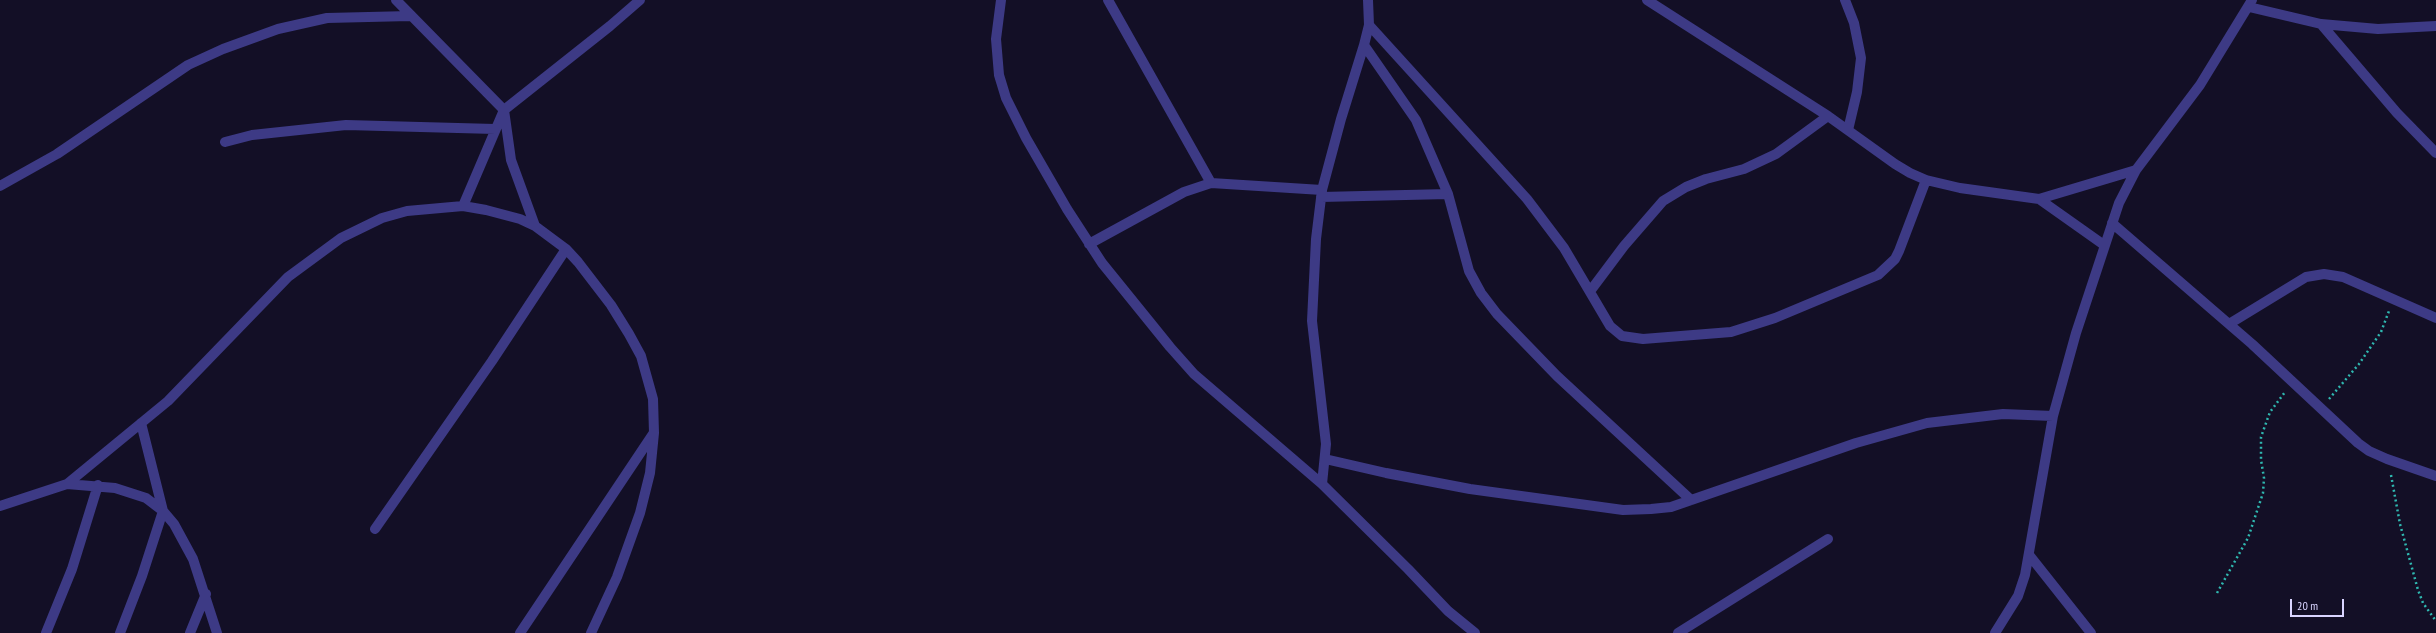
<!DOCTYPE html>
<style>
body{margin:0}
#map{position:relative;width:2436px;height:633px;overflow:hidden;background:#130f26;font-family:"PT Sans Narrow",sans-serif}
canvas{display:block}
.scale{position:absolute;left:2290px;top:599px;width:54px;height:18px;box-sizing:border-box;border:2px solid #d9d4ff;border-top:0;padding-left:5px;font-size:12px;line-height:14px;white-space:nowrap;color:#d9d4ff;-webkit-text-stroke:3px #130f26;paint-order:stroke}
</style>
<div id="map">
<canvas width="2436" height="633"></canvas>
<div class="scale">20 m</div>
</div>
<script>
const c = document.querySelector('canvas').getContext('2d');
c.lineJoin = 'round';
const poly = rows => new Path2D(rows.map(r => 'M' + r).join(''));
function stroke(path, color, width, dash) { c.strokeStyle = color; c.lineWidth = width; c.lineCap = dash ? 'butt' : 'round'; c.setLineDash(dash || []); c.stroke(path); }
const path = poly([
 [2329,399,2359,364,2381,332,2389,311],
 [2391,475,2400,524,2418,590,2423,603,2436,621],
 [2217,593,2248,538,2263,493,2264,478,2261,460,2261,437,2270,412,2285,392]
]);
const minor = poly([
 [396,0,504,110,511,160,535,226],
 [1001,0,996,39,999,75,1006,98,1026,138,1067,209,1102,263,1170,347,1194,374,1322,484,1408,569,1448,611,1475,633],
 [1108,0,1211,183],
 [1647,0,1828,116,1895,164,1910,173,1926,180,1960,188,2039,199,2104,245],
 [1845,0,1854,23,1861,58,1857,92,1848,130],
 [2249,7,2321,24,2378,29,2436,26],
 [2321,24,2397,113,2436,153],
 [1369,25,1527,199,1564,248,1610,326,1622,336,1643,339,1731,332,1775,318,1878,275,1895,259,1899,251,1926,180],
 [1364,45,1416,120,1448,194,1469,271,1481,293,1497,314,1557,376,1691,500],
 [225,142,252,135,346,125,495,129],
 [0,186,57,154,188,65,223,49,278,29,327,18,410,16],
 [1321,197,1448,194],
 [2039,199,2136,170],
 [463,206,504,110,610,26,640,0],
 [2112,223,2252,344,2358,443,2369,451,2387,459,2436,476],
 [1089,244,1184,192,1211,183,1322,190],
 [1591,290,1624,246,1663,201,1686,187,1706,179,1744,169,1776,154,1828,116],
 [2229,324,2306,277,2324,274,2343,277,2436,318],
 [1325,459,1386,473,1470,489,1623,510,1651,509,1671,507,1856,443,1927,423,2003,414,2053,416],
 [67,484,115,488,146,498,163,511,174,524,193,559,217,633],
 [1322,484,1326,444,1312,321,1316,239,1322,190,1341,119,1364,45,1369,25,1368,0],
 [0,506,67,484,168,401,288,277,341,238,382,218,407,211,463,206,486,210,520,219,535,226,566,249,578,262,611,305,629,334,641,356,653,399,654,433,650,473,640,513,617,577,591,633],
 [375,529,492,361,566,249],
 [2030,556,2091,633],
 [46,633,72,569,98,485],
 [120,633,142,576,163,511,141,423],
 [190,633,206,594],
 [520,633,653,434],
 [1678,633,1828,539],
 [1995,633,2018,596,2025,575,2053,416,2076,333,2119,203,2136,170,2200,85,2252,0]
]);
stroke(path, '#2fb8b0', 2.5, [2, 3]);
stroke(minor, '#3d3a85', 10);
</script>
